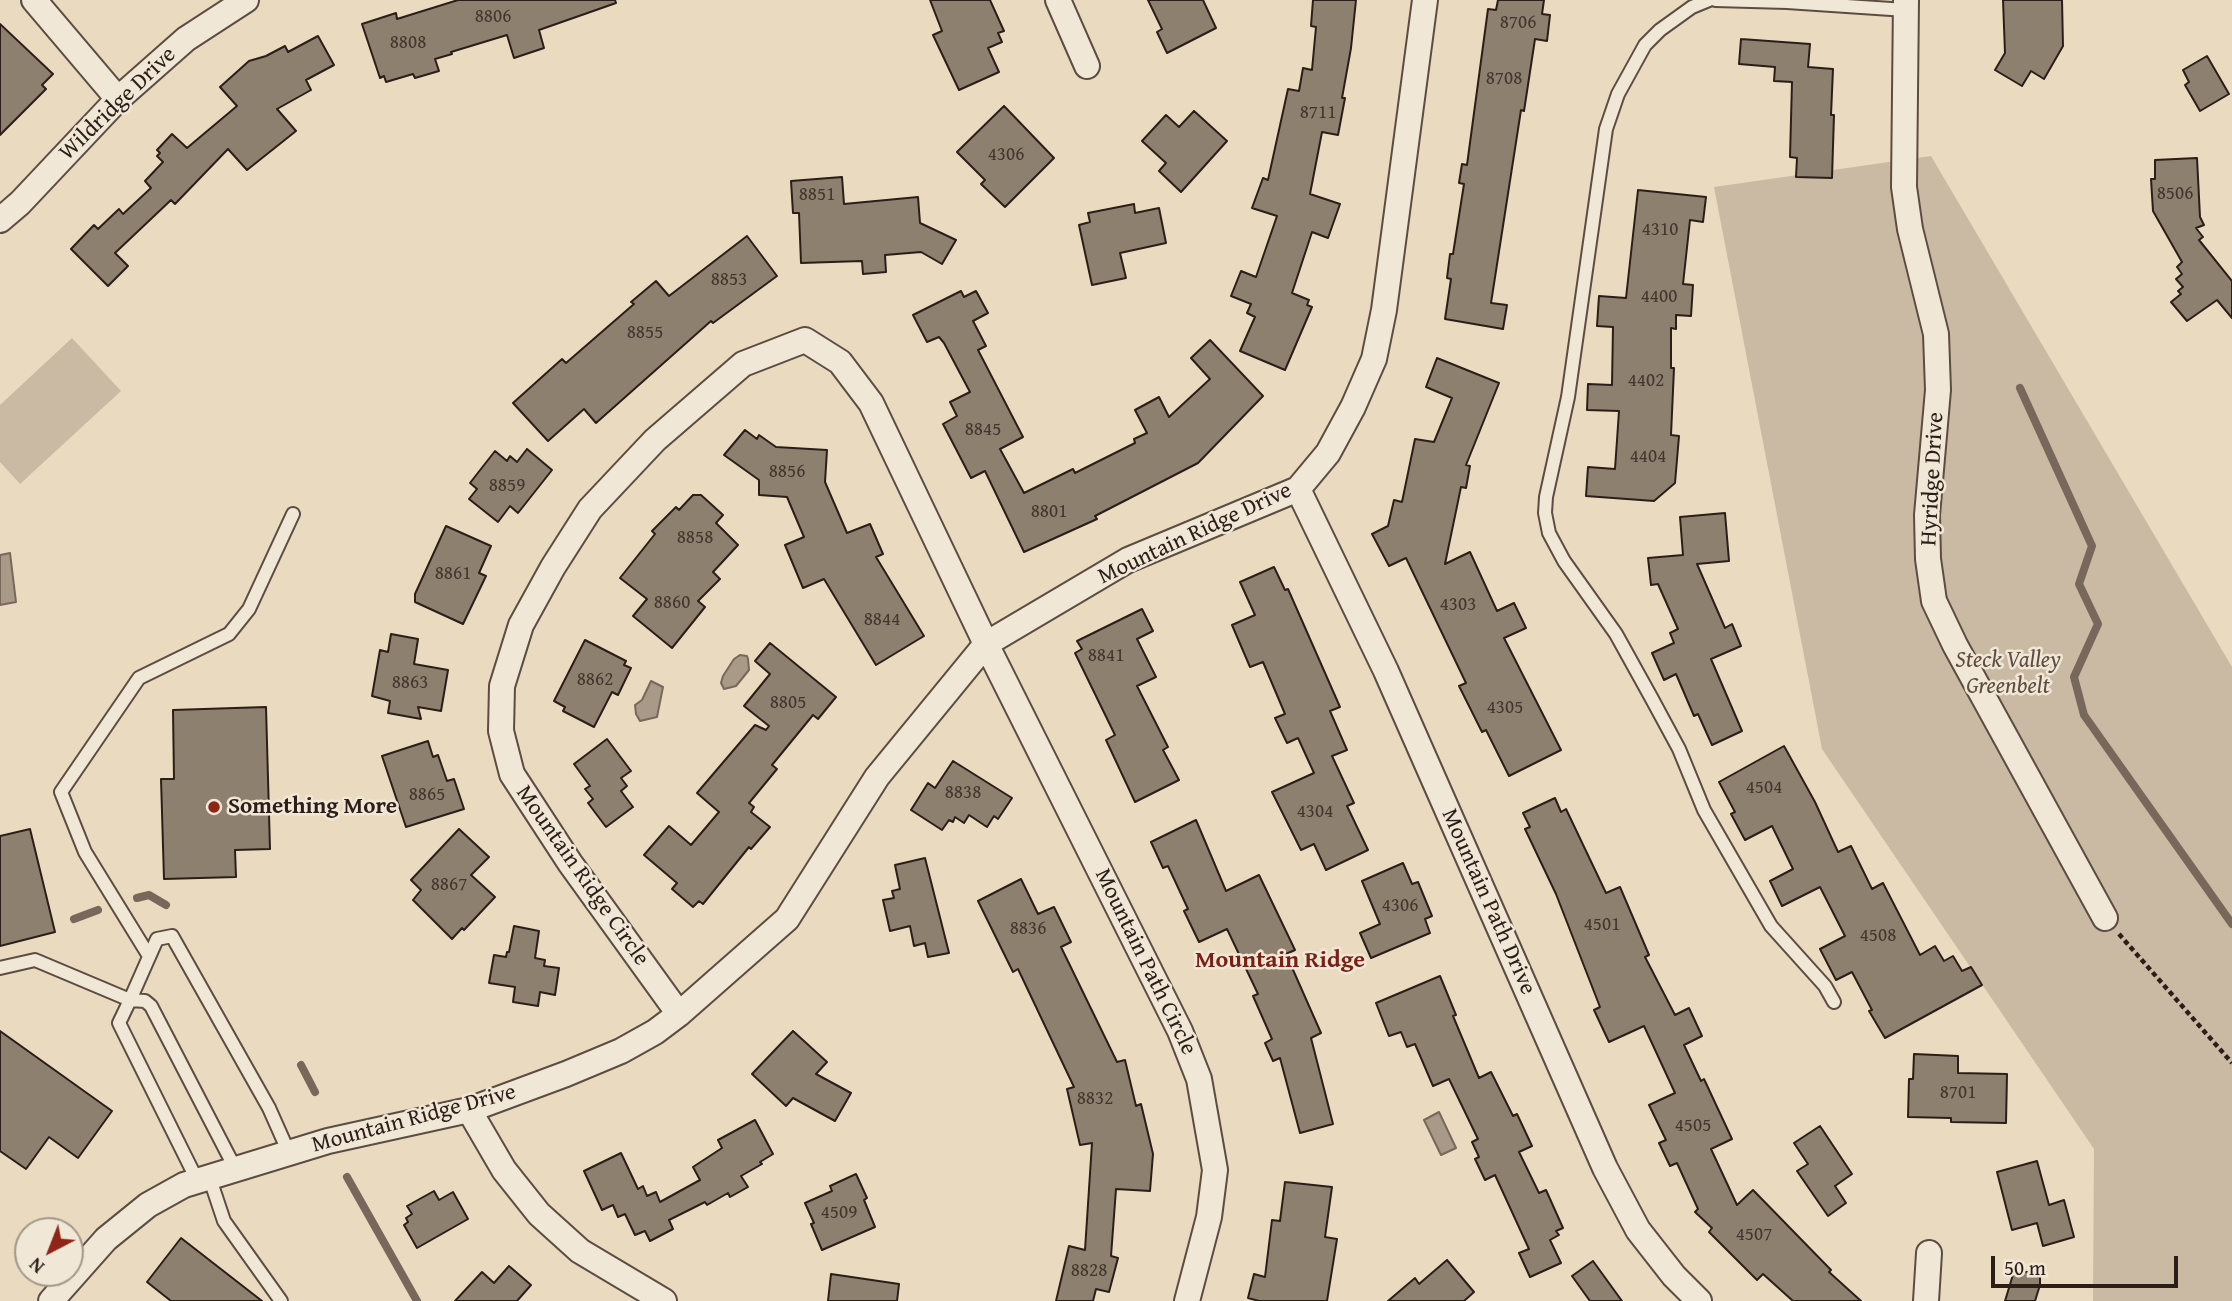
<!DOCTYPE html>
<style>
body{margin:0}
#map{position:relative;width:2232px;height:1301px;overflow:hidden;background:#eadac0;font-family:"Gentium Book Plus",serif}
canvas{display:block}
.north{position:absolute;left:14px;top:1217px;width:70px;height:70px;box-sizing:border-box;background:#f1e7d6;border:2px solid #a2978a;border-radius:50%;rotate:222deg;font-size:19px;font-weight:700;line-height:28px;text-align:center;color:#2b1e18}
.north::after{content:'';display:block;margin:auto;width:24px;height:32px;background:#8f2418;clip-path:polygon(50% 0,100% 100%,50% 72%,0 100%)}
.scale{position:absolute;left:1991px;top:1256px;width:187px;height:32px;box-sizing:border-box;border:4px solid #2b1e18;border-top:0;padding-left:9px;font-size:21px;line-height:24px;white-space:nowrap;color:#2b1e18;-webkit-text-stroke:5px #f1e7d6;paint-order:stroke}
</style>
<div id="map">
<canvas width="2232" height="1301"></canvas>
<div class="north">N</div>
<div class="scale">50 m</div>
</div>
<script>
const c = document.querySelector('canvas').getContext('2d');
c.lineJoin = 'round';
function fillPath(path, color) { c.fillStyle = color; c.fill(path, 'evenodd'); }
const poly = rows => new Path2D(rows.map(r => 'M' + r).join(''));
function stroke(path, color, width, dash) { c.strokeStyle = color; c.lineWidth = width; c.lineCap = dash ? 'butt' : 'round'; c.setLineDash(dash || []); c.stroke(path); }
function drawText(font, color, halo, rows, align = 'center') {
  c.font = font + ' "Gentium Book Plus",serif'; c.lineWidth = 5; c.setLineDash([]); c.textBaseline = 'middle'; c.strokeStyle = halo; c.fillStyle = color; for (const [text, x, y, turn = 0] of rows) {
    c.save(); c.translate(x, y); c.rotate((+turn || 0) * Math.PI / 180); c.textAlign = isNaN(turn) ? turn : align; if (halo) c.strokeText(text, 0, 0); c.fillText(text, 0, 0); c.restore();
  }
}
const green = poly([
 [1931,156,2232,667,2232,1301,2093,1301,2094,1149,1822,749,1714,187],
 [72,338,121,391,20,484,0,462,0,405]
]);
const water = poly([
 [10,553,16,602,0,605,0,555,10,553],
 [740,655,747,656,748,659,749,670,736,686,724,689,721,683,723,676,734,659,740,655],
 [651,681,663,687,657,717,640,721,636,714,635,705,642,700,651,681],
 [1439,1112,1456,1148,1441,1155,1424,1120,1439,1112]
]);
const stream = poly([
 [2020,388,2092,546,2079,584,2098,624,2074,677,2084,715,2232,924],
 [137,898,149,895,166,905],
 [74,919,98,910],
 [301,1065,315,1092],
 [347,1177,417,1301]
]);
const building = poly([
 [458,0,615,0,616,3,539,30,544,48,514,58,507,35,451,52,452,54,435,59,439,71,415,78,413,74,386,82,384,76,380,78,362,24,396,13,397,19,458,0],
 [930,0,990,0,1004,31,998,33,1002,42,988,48,999,72,959,90,933,35,942,31,930,0],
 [1148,0,1203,0,1216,28,1167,53,1157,32,1162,29,1148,0],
 [1313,0,1356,0,1351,48,1342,98,1345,98,1338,135,1322,132,1310,194,1340,204,1328,238,1312,232,1292,293,1309,300,1307,305,1312,307,1285,370,1240,351,1255,317,1247,313,1251,304,1231,296,1241,271,1256,277,1277,216,1252,208,1263,178,1268,180,1288,89,1299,91,1303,68,1312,70,1316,27,1311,26,1313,0],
 [1498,0,1544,0,1542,14,1550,15,1547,41,1535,39,1524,111,1521,110,1491,303,1507,305,1503,329,1445,319,1451,279,1447,278,1450,254,1453,254,1464,184,1459,183,1462,164,1467,165,1488,9,1496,10,1498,0],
 [2003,0,2062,0,2063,46,2044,79,2031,71,2022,86,1995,70,2005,53,2003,0],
 [0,24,53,74,42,85,46,89,0,135,0,24],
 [318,36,334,65,306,80,311,90,277,109,296,131,247,170,228,149,175,204,171,200,115,253,128,266,108,286,71,249,94,225,98,229,119,209,123,214,151,188,145,181,163,162,157,156,160,153,157,150,172,134,187,148,237,106,220,87,249,61,266,56,285,46,288,52,318,36],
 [1741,39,1810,44,1808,67,1833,69,1831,115,1834,115,1832,178,1796,177,1797,158,1790,157,1792,82,1774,81,1775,67,1739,64,1741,39],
 [2207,56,2229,94,2200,111,2185,85,2189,82,2183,70,2207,56],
 [1004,106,1054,158,1005,207,981,184,985,180,957,152,1004,106],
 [1194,111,1227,141,1181,192,1159,171,1166,163,1142,141,1166,115,1179,127,1194,111],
 [2197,158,2200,217,2204,225,2196,228,2203,237,2199,240,2232,281,2232,318,2217,300,2187,321,2171,302,2181,294,2178,291,2183,287,2176,279,2182,274,2177,267,2182,262,2153,211,2151,179,2155,179,2155,160,2197,158],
 [842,177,844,204,918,197,920,223,956,240,942,264,921,252,885,255,886,272,863,274,862,261,801,263,799,213,793,213,791,181,842,177],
 [1638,190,1706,197,1703,222,1690,220,1683,284,1693,285,1691,316,1676,315,1676,329,1671,328,1671,368,1674,368,1671,435,1679,436,1675,483,1654,501,1586,496,1588,467,1615,469,1619,411,1587,410,1588,384,1612,385,1613,327,1597,326,1599,296,1626,298,1638,190],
 [1134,204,1135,213,1159,208,1166,243,1120,253,1126,278,1092,285,1079,225,1090,222,1088,213,1134,204],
 [747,236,777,276,713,323,711,321,596,423,584,409,548,441,513,403,562,359,566,363,634,304,631,302,656,281,669,296,747,236],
 [961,291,964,297,976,291,988,313,973,321,986,346,978,350,1023,437,1000,449,1024,493,1073,469,1075,473,1135,443,1134,439,1147,433,1135,410,1159,397,1169,417,1210,379,1191,358,1210,340,1263,396,1198,463,1095,516,1097,519,1024,552,985,471,971,478,943,424,957,416,950,402,970,392,944,343,939,337,927,342,913,315,961,291],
 [1437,358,1499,383,1466,465,1470,466,1466,488,1461,487,1445,564,1470,552,1497,611,1514,603,1526,628,1504,638,1561,750,1509,776,1486,730,1482,732,1459,686,1466,683,1406,558,1389,566,1372,534,1388,526,1394,500,1402,502,1415,439,1434,442,1452,398,1426,387,1437,358],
 [745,430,757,439,759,435,776,447,827,450,825,482,847,533,870,524,883,554,876,557,924,636,876,665,824,579,803,588,785,545,804,537,787,497,759,495,759,480,724,455,745,430],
 [527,449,552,470,518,513,510,506,498,522,469,499,477,489,470,483,495,451,507,461,510,456,517,462,527,449],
 [693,495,701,495,723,515,716,523,738,545,713,572,720,579,698,601,705,607,672,648,633,616,647,599,620,578,655,534,652,531,676,507,679,510,693,495],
 [1725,513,1729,561,1697,564,1725,628,1732,624,1741,646,1711,659,1742,731,1712,745,1698,714,1694,716,1676,674,1664,680,1652,653,1674,643,1670,633,1678,629,1658,584,1651,585,1648,558,1683,555,1680,517,1725,513],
 [446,526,491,546,479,573,486,576,463,624,415,602,415,594,446,526],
 [1274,567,1285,590,1288,589,1340,707,1330,711,1347,750,1332,756,1354,803,1347,806,1368,850,1326,870,1314,844,1301,850,1272,792,1314,773,1298,738,1287,743,1275,718,1285,714,1263,662,1250,667,1232,625,1255,615,1240,582,1274,567],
 [1142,609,1153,631,1137,639,1156,677,1137,686,1168,747,1163,750,1179,780,1135,802,1106,740,1115,735,1075,653,1082,649,1077,641,1142,609],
 [391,634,418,639,414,664,448,670,441,711,418,707,421,719,388,713,390,701,372,696,380,650,388,652,391,634],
 [585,640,626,661,624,665,631,668,618,695,612,692,594,727,563,711,565,707,554,701,585,640],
 [770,643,836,697,818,719,813,715,772,765,777,769,749,803,754,807,751,812,770,827,751,849,749,847,703,904,699,901,693,907,672,889,677,883,644,855,669,826,691,845,719,812,697,793,755,725,766,730,769,726,744,706,770,674,755,661,770,643],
 [266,707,270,849,235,850,236,877,164,879,161,779,174,779,173,710,266,707],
 [607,739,631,771,621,778,627,786,621,791,633,807,606,827,588,803,593,799,585,789,590,786,574,764,607,739],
 [428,741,433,757,438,755,447,781,454,779,464,809,406,827,382,756,428,741],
 [1784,746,1815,802,1838,852,1851,846,1872,889,1883,883,1920,955,1935,946,1944,961,1953,956,1962,971,1971,967,1982,985,1885,1038,1869,1011,1872,1010,1852,972,1836,980,1820,949,1845,936,1820,887,1782,906,1770,881,1793,869,1772,826,1745,840,1731,814,1735,812,1719,782,1784,746],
 [953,761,1012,798,998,819,994,816,987,827,969,815,964,823,955,817,953,822,949,820,942,830,911,810,928,783,935,788,953,761],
 [1555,798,1561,812,1566,809,1606,893,1620,887,1649,955,1645,957,1675,1015,1689,1008,1702,1036,1684,1045,1701,1081,1704,1079,1732,1139,1711,1149,1737,1205,1753,1190,1831,1270,1829,1272,1861,1301,1793,1301,1763,1274,1757,1280,1709,1232,1712,1228,1695,1212,1698,1209,1677,1163,1670,1166,1659,1143,1666,1140,1649,1105,1675,1093,1644,1026,1609,1042,1594,1010,1600,1007,1556,894,1525,829,1530,827,1523,813,1555,798],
 [1196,820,1226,891,1259,875,1295,950,1286,954,1321,1033,1311,1038,1333,1124,1300,1133,1280,1058,1273,1061,1265,1043,1272,1039,1253,996,1258,994,1227,929,1199,942,1184,911,1188,909,1168,866,1163,868,1151,842,1196,820],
 [30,829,55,932,0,946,0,836,30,829],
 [459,829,489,857,471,875,495,897,464,930,462,928,452,939,413,900,421,890,411,880,459,829],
 [925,858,949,953,928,957,925,943,914,946,910,926,890,931,883,900,894,898,892,891,900,889,895,865,925,858],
 [1403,863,1412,884,1418,882,1432,916,1425,919,1430,933,1371,958,1360,933,1380,924,1362,881,1403,863],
 [1021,879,1038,914,1054,907,1071,942,1061,947,1117,1062,1125,1060,1136,1106,1141,1104,1153,1154,1150,1191,1116,1189,1111,1256,1118,1258,1109,1292,1096,1289,1093,1301,1056,1301,1069,1246,1085,1250,1092,1143,1080,1145,1067,1089,1074,1087,1018,969,1013,972,978,901,1021,879],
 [514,926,539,931,535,958,545,960,544,966,559,968,555,995,540,992,538,1006,513,1002,515,987,489,983,494,955,506,957,507,952,509,952,514,926],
 [1440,976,1456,1015,1453,1016,1479,1078,1491,1072,1513,1116,1517,1114,1532,1146,1519,1152,1539,1193,1546,1190,1563,1228,1556,1231,1559,1235,1550,1240,1561,1263,1530,1277,1519,1253,1529,1249,1495,1175,1485,1180,1475,1159,1479,1157,1472,1142,1478,1139,1449,1079,1433,1086,1415,1044,1407,1047,1401,1032,1389,1036,1376,1003,1440,976],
 [0,1031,112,1111,78,1158,49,1137,26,1169,0,1151,0,1031],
 [793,1031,827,1062,816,1074,851,1093,835,1121,793,1098,786,1106,752,1074,793,1031],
 [1914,1054,1958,1056,1958,1073,2007,1074,2006,1123,1951,1122,1951,1118,1908,1117,1909,1079,1913,1079,1914,1054],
 [755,1120,773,1154,760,1162,762,1164,741,1176,748,1187,730,1197,728,1193,707,1205,705,1202,669,1220,673,1229,650,1241,645,1231,635,1235,625,1214,618,1217,613,1205,602,1210,584,1171,621,1153,638,1189,643,1186,647,1196,656,1192,660,1202,700,1180,693,1167,722,1148,718,1140,755,1120],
 [1820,1126,1852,1174,1835,1186,1846,1203,1828,1216,1797,1171,1808,1164,1794,1143,1820,1126],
 [2037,1161,2049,1205,2064,1200,2074,1237,2043,1246,2037,1223,2012,1230,1997,1172,2037,1161],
 [856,1174,867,1198,864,1200,875,1227,822,1250,811,1224,814,1223,805,1203,832,1191,830,1186,856,1174],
 [1285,1182,1332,1187,1325,1237,1337,1239,1327,1301,1259,1301,1248,1298,1254,1274,1265,1277,1272,1220,1280,1221,1285,1182],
 [434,1191,439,1200,453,1192,468,1219,417,1248,404,1225,408,1222,406,1218,412,1214,407,1206,434,1191],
 [181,1238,262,1301,171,1301,147,1282,181,1238],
 [1447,1260,1474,1292,1464,1301,1388,1301,1415,1278,1419,1284,1447,1260],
 [1593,1261,1622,1301,1590,1301,1572,1276,1593,1261],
 [509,1266,531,1285,517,1301,455,1301,482,1272,494,1283,509,1266],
 [2015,1268,2040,1277,2040,1285,2035,1301,2005,1301,2015,1268],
 [831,1274,899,1284,897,1301,828,1301,831,1274]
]);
const path = poly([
 [2119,934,2232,1063]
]);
const service = poly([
 [1709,0,1692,7,1660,30,1645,45,1618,94,1606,129,1568,397,1546,497,1545,513,1549,533,1564,561,1616,634,1652,699,1679,749,1704,810,1771,926,1825,986,1834,1002],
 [1715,0,1787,2,1906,10],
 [149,956,85,852,61,792,139,678,229,634,249,609,293,514],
 [0,968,35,960,130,1000,157,939,172,936,269,1108,289,1153],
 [209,1176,224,1221,281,1301],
 [197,1180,119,1023,130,1000,145,1001,151,1006,235,1168]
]);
const minor = poly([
 [34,0,118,99],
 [1058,0,1087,66],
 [1906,0,1904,187,1910,229,1936,334,1938,390,1927,515,1928,559,1934,601,1955,645,2105,918],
 [0,220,20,203,118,99,186,39,246,0],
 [1298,489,1386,671,1605,1168,1638,1230,1674,1276,1699,1301],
 [679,1014,570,863,512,774,501,731,502,686,521,625,553,567,590,509,655,440,743,364,805,340,840,362,871,403,986,644,1180,1031,1199,1079,1215,1170,1209,1217,1187,1301],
 [469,1110,504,1170,539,1214,580,1251,664,1301],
 [51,1301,106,1239,148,1205,184,1185,328,1141,469,1110,566,1074,621,1051,655,1032,679,1014,787,919,877,777,986,644,1128,560,1298,489,1328,453,1353,407,1374,359,1384,310,1425,0],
 [1926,1301,1929,1253]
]);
const markers = [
 [214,807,7,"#8f2418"]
];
const numberNames = [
 ["8806",493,17],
 ["8706",1518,23],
 ["8808",408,43],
 ["8708",1504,79],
 ["8711",1318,113],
 ["4306",1006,155],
 ["8506",2175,194],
 ["8851",817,195],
 ["4310",1660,230],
 ["8853",729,280],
 ["4400",1659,297],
 ["8855",645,333],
 ["4402",1646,381],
 ["8845",983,430],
 ["4404",1648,457],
 ["8856",787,472],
 ["8859",507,486],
 ["8801",1049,512],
 ["8858",695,538],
 ["8861",453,574],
 ["8860",672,603],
 ["4303",1458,605],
 ["8844",882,620],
 ["8841",1106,656],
 ["8862",595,680],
 ["8863",410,683],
 ["8805",788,703],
 ["4305",1505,708],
 ["4504",1764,788],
 ["8838",963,793],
 ["8865",427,795],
 ["4304",1315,812],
 ["8867",449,885],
 ["4306",1400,906],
 ["4501",1602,925],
 ["8836",1028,929],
 ["4508",1878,936],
 ["8701",1958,1093],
 ["8832",1095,1099],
 ["4505",1693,1126],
 ["4509",839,1213],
 ["4507",1754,1235],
 ["8828",1089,1271]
];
const streetNames = [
 ["Wildridge Drive",118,104,-44],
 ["Hyridge Drive",1933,479,-87],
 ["Mountain Ridge Drive",1195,534,-25],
 ["Mountain Ridge Circle",582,876,55],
 ["Mountain Path Drive",1488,902,66],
 ["Mountain Path Circle",1145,962,64],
 ["Mountain Ridge Drive",414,1119,-15]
];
const parkNames = [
 ["Steck Valley",2008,661],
 ["Greenbelt",2008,687]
];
const poiNames = [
 ["Something More",228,807]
];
const neighbourhoodNames = [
 ["Mountain Ridge",1280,961]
];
fillPath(green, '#cabaa3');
fillPath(water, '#a99a87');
stroke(water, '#77685b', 2);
stroke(stream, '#77685b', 8);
fillPath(building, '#8e806f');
stroke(building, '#2b1e18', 2);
stroke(service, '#5b4d42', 16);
stroke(minor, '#5b4d42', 28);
stroke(path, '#2b1e18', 4.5, [5, 3.5]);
stroke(service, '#f1e7d6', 12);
stroke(minor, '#f1e7d6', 24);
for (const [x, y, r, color] of markers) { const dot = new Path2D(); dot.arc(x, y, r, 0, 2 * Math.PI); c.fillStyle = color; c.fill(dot); stroke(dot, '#f1e7d6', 2.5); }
drawText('19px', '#44362e', null, numberNames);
drawText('23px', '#2b1e18', '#f1e7d6', streetNames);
drawText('italic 23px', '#5b4d42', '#f1e7d6', parkNames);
drawText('bold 23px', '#2b1e18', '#f1e7d6', poiNames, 'left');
drawText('bold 24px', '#7a1f14', '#f1e7d6', neighbourhoodNames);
</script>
